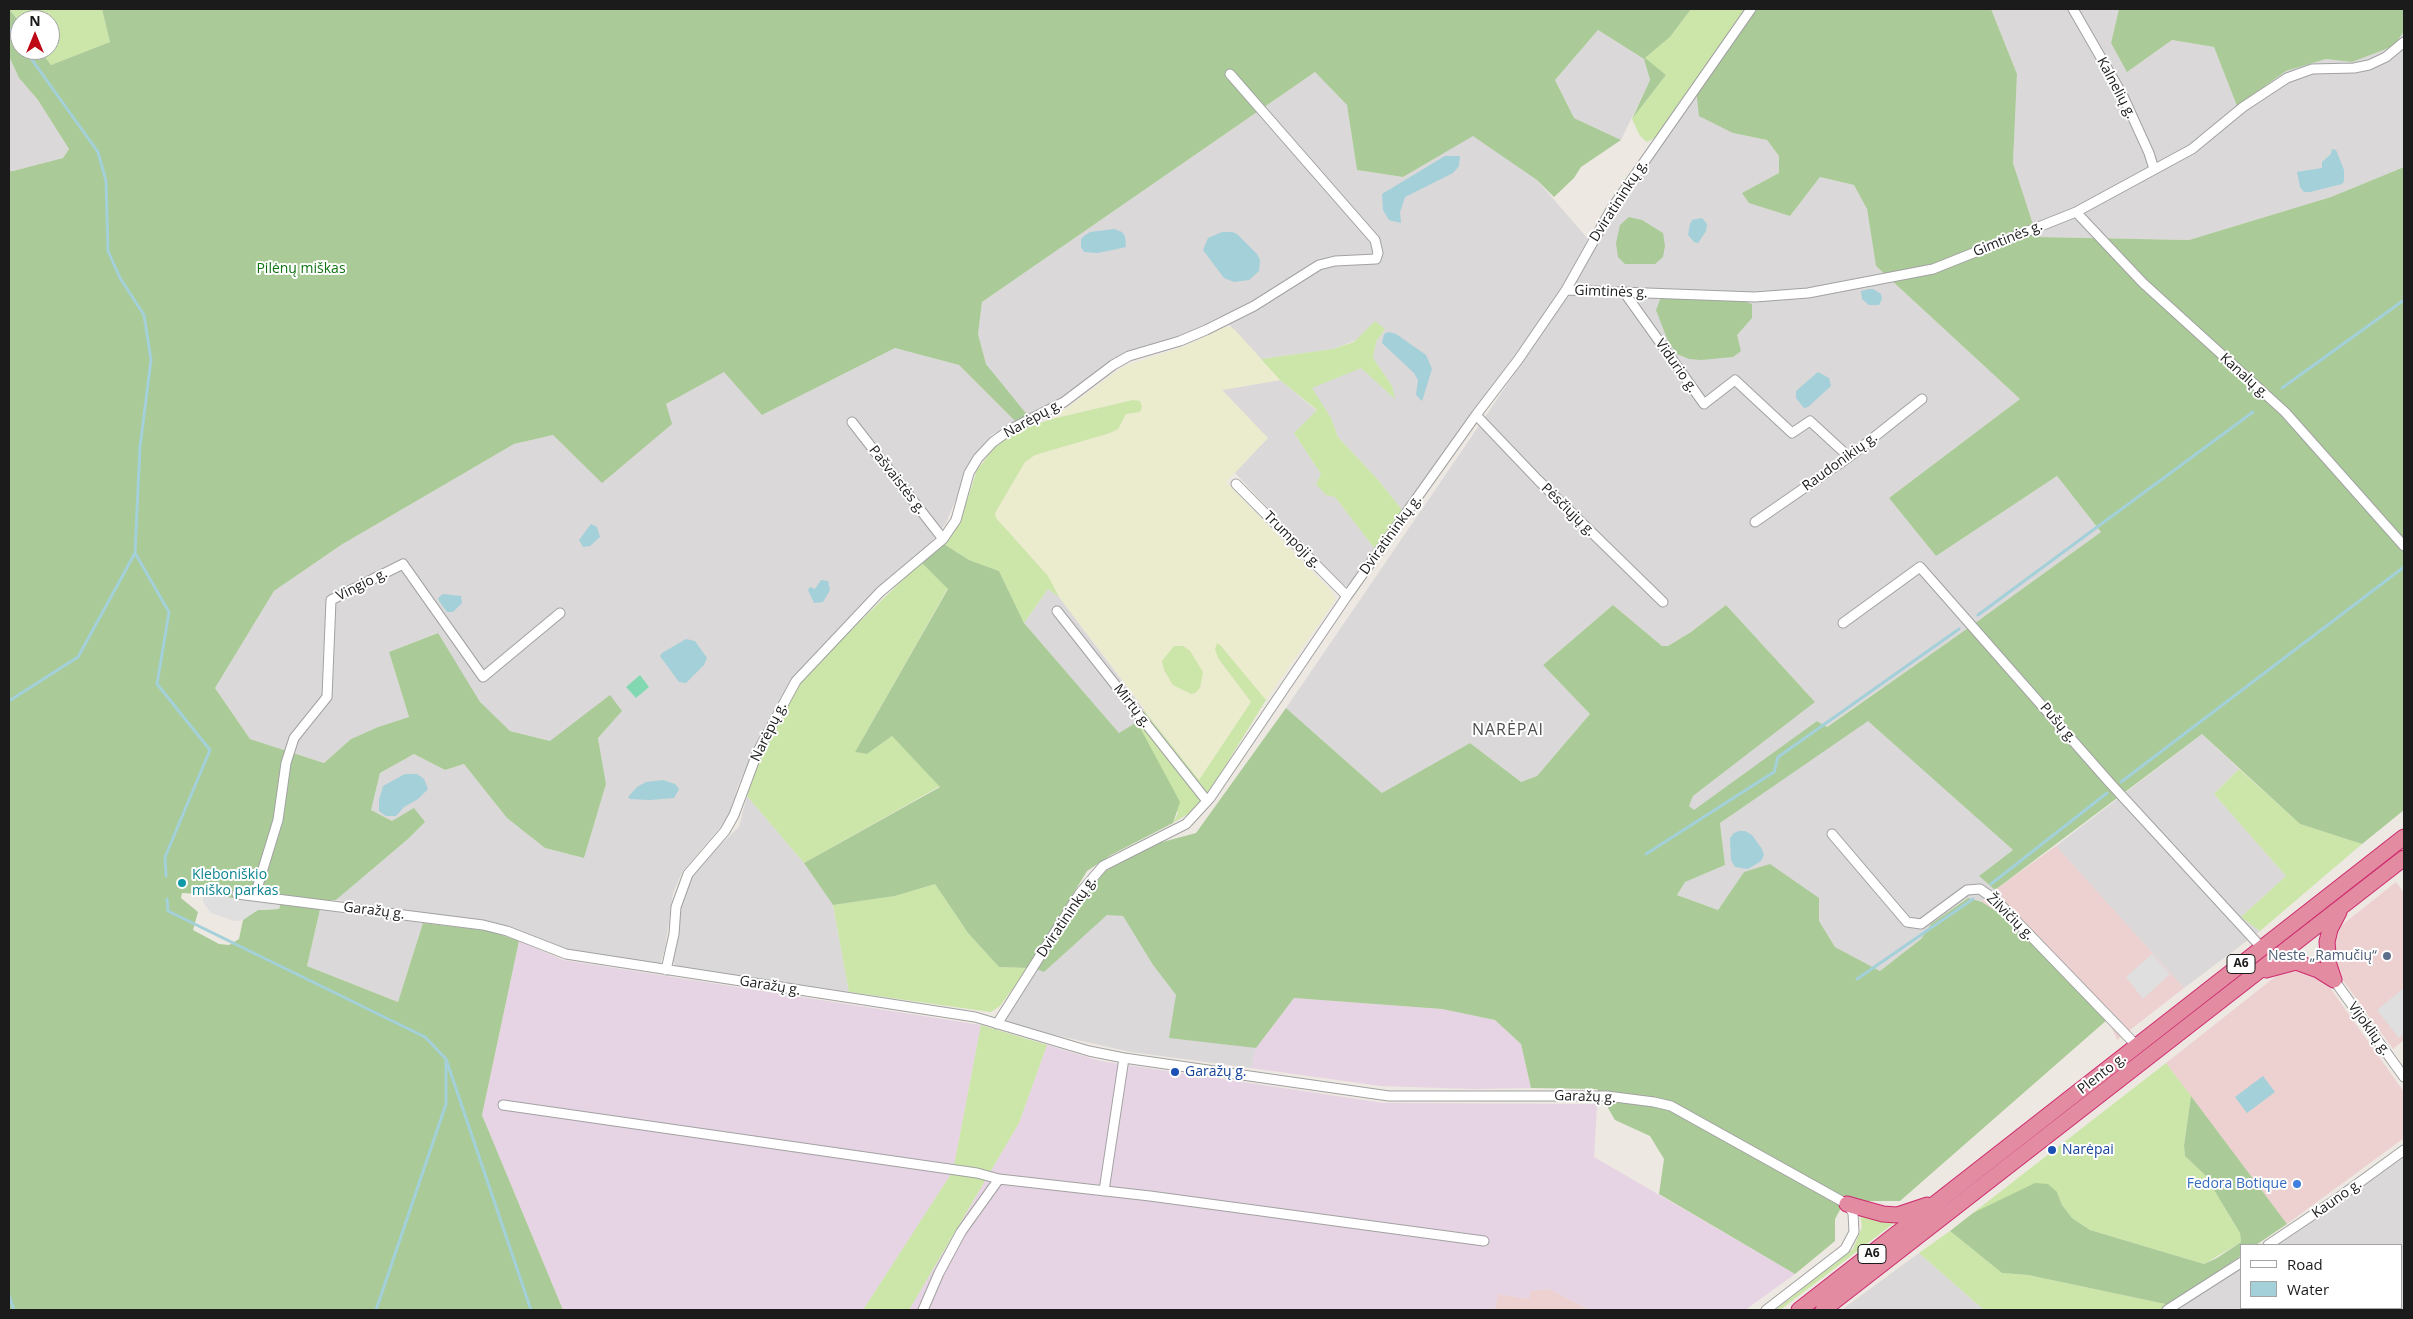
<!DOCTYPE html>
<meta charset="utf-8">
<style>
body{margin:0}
#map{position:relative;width:2413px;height:1319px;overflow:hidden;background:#ede8e1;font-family:"Open Sans",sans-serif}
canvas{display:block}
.frame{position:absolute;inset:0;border:10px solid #1b1b1b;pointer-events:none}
.legend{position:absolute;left:2240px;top:1244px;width:162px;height:65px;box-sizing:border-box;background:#fff;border:1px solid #a4a4a4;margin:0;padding:6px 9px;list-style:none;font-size:15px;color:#1b1b1b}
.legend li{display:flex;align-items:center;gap:10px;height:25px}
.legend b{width:25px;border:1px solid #a4a4a4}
.north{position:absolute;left:10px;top:10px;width:50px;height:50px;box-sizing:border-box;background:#fff;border:1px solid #a4a4a4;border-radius:50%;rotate:0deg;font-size:14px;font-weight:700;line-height:20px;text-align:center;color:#1b1b1b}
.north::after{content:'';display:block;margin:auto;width:18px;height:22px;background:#bf0815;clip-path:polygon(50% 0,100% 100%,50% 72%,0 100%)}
</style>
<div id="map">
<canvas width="2413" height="1319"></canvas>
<div class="frame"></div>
<ul class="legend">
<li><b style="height:6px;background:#fff"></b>Road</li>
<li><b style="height:14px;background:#a3d0d9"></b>Water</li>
</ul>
<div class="north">N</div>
</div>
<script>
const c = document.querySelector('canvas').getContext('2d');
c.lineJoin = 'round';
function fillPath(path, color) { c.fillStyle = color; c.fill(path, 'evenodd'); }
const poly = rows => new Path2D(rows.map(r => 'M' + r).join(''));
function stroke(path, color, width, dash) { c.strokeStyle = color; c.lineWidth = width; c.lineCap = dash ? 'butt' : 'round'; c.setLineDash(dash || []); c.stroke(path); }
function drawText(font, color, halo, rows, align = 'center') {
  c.font = font + ' "Open Sans",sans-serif'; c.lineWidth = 4; c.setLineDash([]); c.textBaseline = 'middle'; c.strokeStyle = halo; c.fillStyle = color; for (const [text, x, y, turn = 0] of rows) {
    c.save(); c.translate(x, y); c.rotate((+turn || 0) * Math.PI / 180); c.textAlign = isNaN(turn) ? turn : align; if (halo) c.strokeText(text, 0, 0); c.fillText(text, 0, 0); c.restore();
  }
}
const residential = poly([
 [1991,9,2119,9,2111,43,2128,71,2172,40,2214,47,2237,106,2286,71,2326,59,2352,62,2394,46,2404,31,2404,167,2331,197,2189,240,2036,237,2013,163,2017,74],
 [1598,30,1644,59,1650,80,1621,140,1574,118,1555,80],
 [9,56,19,78,38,100,69,149,63,158,13,171,9,171],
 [1315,72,1347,105,1357,170,1403,177,1473,135,1537,180,1588,239,1553,302,1402,510,1379,481,1338,437,1331,418,1311,388,1361,368,1394,398,1392,386,1373,358,1376,342,1385,329,1333,349,1261,359,1221,316,1179,337,1138,348,1109,363,1062,402,1029,417,986,364,978,334,982,302],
 [1696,89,1733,133,1767,140,1779,156,1780,173,1742,193,1790,216,1820,177,1854,185,1867,209,1876,266,2020,399,1889,498,1936,556,2057,476,2101,532,1971,626,1826,727,1817,721,1694,811,1689,806,1693,796,1815,702,1726,605,1691,632,1668,646,1662,646,1613,605,1543,665,1590,714,1537,776,1521,782,1470,743,1382,793,1286,708,1567,297,1579,272],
 [895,348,959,365,1016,422,991,435,971,463,946,523,931,542,828,641,790,684,775,708,739,783,728,818,682,872,673,893,665,948,660,965,568,952,509,927,486,922,336,900,408,839,425,822,392,821,371,810,380,773,414,754,445,770,464,764,507,818,545,848,584,858,606,784,598,738,622,711,550,741,510,731,480,703,437,633,389,652,409,717,378,727,351,739,324,763,250,739,215,688,274,591,341,545,514,444,553,435,602,482,666,404,725,371,762,415],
 [1280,380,1317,411,1294,433,1321,474,1326,495,1335,497,1375,549,1352,583,1346,586,1338,582,1235,473,1267,438,1222,390],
 [1048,589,1059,597,1144,710,1137,722,1119,733,1024,623],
 [1868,720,2013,850,1979,876,1995,890,1982,902,1967,898,1931,924,1921,939,1880,971,1835,947,1819,921,1819,898,1744,872,1718,910,1677,895,1684,882,1725,865,1720,823],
 [2202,734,2239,769,2214,794,2286,876,2241,917,2260,931,2184,988,2056,846],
 [747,796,804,863,833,905,849,992,678,968,673,962,683,898,689,879,701,863,739,827],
 [320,910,423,923,398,1002,307,966],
 [1107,914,1123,916,1153,965,1176,995,1241,1045,1256,1048,1251,1068,1131,1052,1005,1024,1006,1018,1036,969,1044,972],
 [2404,1150,2404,1310,2167,1310,2242,1262,2242,1308,2402,1308,2402,1245,2268,1245],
 [1919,1253,1984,1310,1846,1310,1844,1308]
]);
const commercial = poly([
 [2056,846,2184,988,2117,1040,2108,1019,2008,919,1982,902,1995,890],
 [2396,882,2404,893,2404,1040,2393,1049,2342,979,2333,953,2337,929],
 [2296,968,2311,971,2328,985,2404,1092,2404,1138,2287,1224,2166,1063,2285,969],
 [1549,1289,1590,1310,1495,1310,1498,1294,1529,1299,1530,1291]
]);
const industrial = poly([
 [519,941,563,960,981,1025,953,1171,863,1310,563,1310,482,1115],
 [1294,998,1442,1009,1495,1020,1521,1044,1531,1088,1474,1089,1381,1086,1251,1068,1256,1048],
 [1047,1045,1100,1061,1384,1103,1597,1104,1594,1157,1795,1274,1745,1310,1590,1310,1549,1289,1530,1291,1529,1299,1498,1294,1495,1310,909,1310,1019,1123]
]);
const farmland = poly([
 [1224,327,1230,327,1235,330,1280,380,1222,390,1268,438,1226,482,1332,592,1336,599,1266,700,1221,646,1218,658,1251,702,1199,780,1059,597,1057,591,996,518,995,513,1025,462,1035,455,1110,433,1118,429,1126,414,1140,412,1133,400,1052,419,1124,366,1183,347]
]);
const grass = poly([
 [9,9,102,9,110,42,51,65,40,50,50,50,50,20,20,20,20,23],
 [1691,9,1745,9,1656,137,1647,142,1640,136,1632,119,1666,75,1644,59,1670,37],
 [1375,321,1385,329,1376,342,1373,358,1392,386,1395,399,1361,368,1312,388,1331,418,1338,437,1379,481,1402,510,1375,549,1335,497,1326,495,1316,484,1321,474,1294,433,1317,410,1280,380,1261,359,1333,349,1354,342],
 [1133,400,1140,401,1142,407,1140,412,1126,414,1118,429,1110,433,1035,455,1025,462,995,513,996,518,1048,576,1059,597,1048,589,1024,623,999,571,969,560,944,544,956,529,962,516,977,470,994,448,1016,431,1052,419],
 [921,562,948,588,855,752,867,754,892,736,940,786,804,863,747,796,762,750,787,702,808,672],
 [1217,643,1221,646,1266,700,1212,787,1191,812,1173,823,1178,813,1137,722,1144,710,1199,780,1251,702,1218,658,1215,649],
 [1174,646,1183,646,1190,651,1203,672,1200,688,1195,693,1191,694,1173,685,1164,670,1162,661],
 [2239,769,2300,824,2362,844,2260,931,2241,917,2286,876,2214,794],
 [935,884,968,933,999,967,1028,968,1000,1006,991,1012,849,992,833,905,895,896],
 [981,1025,1047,1045,1019,1123,909,1310,863,1310,953,1171],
 [2166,1063,2191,1096,2184,1146,2185,1156,2205,1175,2240,1233,2241,1242,2204,1264,2090,1230,2072,1218,2062,1205,2057,1192,1973,1213],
 [1860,1213,1898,1220,1780,1310,1775,1310,1853,1249,1862,1227],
 [1950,1231,2002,1273,2028,1275,2170,1305,2160,1310,1984,1310,1919,1253]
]);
const forest = poly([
 [9,9,20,23,20,50,40,50,51,65,110,42,102,9,1691,9,1670,37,1645,58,1666,75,1632,119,1650,80,1644,59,1598,30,1555,80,1574,118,1621,140,1581,167,1574,178,1554,197,1537,180,1473,136,1403,177,1357,170,1347,105,1315,72,982,302,978,334,986,364,1029,417,1016,422,959,365,895,348,762,415,724,372,666,404,672,424,602,483,553,435,514,444,341,545,274,591,215,688,250,739,324,763,351,739,378,727,409,717,389,652,438,633,480,702,510,731,550,741,610,695,622,711,598,738,606,784,584,858,545,848,507,818,464,764,445,770,414,754,380,773,371,810,392,821,414,808,425,822,408,839,336,900,322,901,307,966,398,1002,423,923,490,931,519,941,482,1115,563,1310,9,1310,9,171,13,171,63,158,69,149,38,100,19,78,9,56],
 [182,893,203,894,280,905,279,909,258,910,251,913,243,920,239,939,229,945,219,944,193,930,198,912,181,898],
 [1751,9,1991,9,2017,74,2013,163,2037,237,2189,240,2331,197,2404,167,2404,810,2362,844,2300,824,2202,734,1995,890,1979,876,2013,850,1868,721,1720,823,1725,865,1685,882,1677,895,1718,910,1744,872,1770,864,1819,898,1819,921,1835,947,1880,971,1921,939,1931,924,1968,898,1982,902,2008,919,2108,1019,1900,1201,1855,1201,1841,1208,1835,1219,1835,1241,1795,1274,1659,1194,1664,1159,1650,1136,1615,1120,1597,1089,1531,1088,1521,1044,1495,1020,1442,1009,1294,998,1256,1048,1169,1038,1176,995,1153,965,1123,916,1107,915,1044,972,1036,969,1100,874,1155,844,1196,833,1286,708,1382,793,1470,743,1521,782,1537,776,1590,714,1543,665,1613,605,1662,646,1668,646,1691,632,1726,605,1815,702,1693,796,1689,806,1694,810,1817,721,1827,727,1971,626,2101,532,2057,476,1936,556,1889,498,2020,399,1876,266,1867,209,1854,185,1820,177,1790,216,1749,203,1742,193,1779,173,1779,156,1767,140,1733,133,1699,116,1696,89],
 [2119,9,2404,9,2404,31,2394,46,2352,62,2326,59,2286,71,2237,106,2214,47,2172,40,2127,72,2111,43],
 [1629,217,1642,220,1663,233,1665,246,1663,257,1655,264,1625,264,1618,257,1616,243,1620,225],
 [1661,297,1733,298,1752,304,1752,318,1737,335,1741,351,1733,357,1701,360,1689,359,1677,354,1668,341,1656,310],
 [944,544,969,560,999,571,1024,623,1119,733,1137,722,1180,802,1173,823,1111,855,1087,871,1028,968,999,967,968,933,935,884,895,896,833,905,804,863,940,787,892,736,867,754,855,752,948,589,921,562],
 [2191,1096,2287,1224,2256,1245,2242,1245,2242,1255,2170,1305,2028,1275,2002,1273,1950,1231,1973,1213,2035,1183,2048,1184,2057,1192,2062,1205,2072,1218,2090,1230,2204,1264,2217,1258,2241,1242,2240,1233,2205,1175,2185,1156,2184,1146]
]);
const pitch = poly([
 [640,675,649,687,636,698,626,687]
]);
const parking = poly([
 [203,894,280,904,279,909,258,910,243,920,234,921,211,913,203,902],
 [2152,954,2170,974,2143,999,2126,977],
 [2404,988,2404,1034,2399,1038,2377,1010]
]);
const water = poly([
 [2332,149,2336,150,2344,170,2344,181,2342,184,2310,192,2304,192,2300,187,2297,172,2322,168,2322,162,2331,154],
 [1445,156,1460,156,1459,166,1453,173,1405,197,1400,212,1401,223,1389,220,1383,210,1382,194],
 [1702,218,1707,224,1706,231,1698,243,1694,242,1688,235,1690,224,1692,220],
 [1114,229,1122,232,1125,236,1126,247,1098,253,1084,252,1081,247,1081,239,1084,236,1090,232],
 [1222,232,1232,232,1237,234,1257,254,1260,260,1259,271,1249,280,1234,282,1224,278,1203,250,1208,238],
 [1869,289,1873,289,1881,294,1882,299,1879,305,1869,305,1862,299,1861,291],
 [1389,332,1396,334,1426,355,1432,369,1422,401,1416,395,1418,380,1414,373,1382,343,1384,334],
 [1818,372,1829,378,1831,386,1808,407,1804,408,1796,398,1796,391],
 [591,524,597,527,600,537,590,546,583,547,579,540],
 [821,580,828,581,830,590,823,602,814,603,808,590,810,587,815,589],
 [443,594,461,596,462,603,453,612,447,612,439,601,438,598],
 [686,639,695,641,707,658,704,665,686,683,679,682,660,656,662,653],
 [405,774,417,774,424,779,428,789,418,799,404,807,396,816,386,816,379,811,379,800,383,786],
 [663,780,675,784,679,789,674,798,650,800,630,799,628,797,637,787,646,782],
 [1739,831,1745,831,1752,835,1762,849,1764,855,1761,861,1748,869,1735,867,1731,860,1730,838,1734,833],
 [2263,1076,2275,1092,2247,1113,2235,1097]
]);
const stream = poly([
 [9,29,20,43],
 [2282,388,2404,300],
 [135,553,169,612,157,684,210,750,165,857,166,876],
 [1978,615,2253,412],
 [9,701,78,657,135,553,140,447,151,360,144,315,120,278,108,251,106,181,98,152,25,50],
 [2121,782,2404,567],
 [1646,854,1774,772,1778,757,1959,629],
 [1991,884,2107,793],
 [167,899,168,911,425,1037,446,1059,446,1104,376,1310],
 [1857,979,1973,899],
 [447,1062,531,1310],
 [9,1295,14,1310]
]);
const street = poly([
 [2073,9,2123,96,2149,153,2154,169],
 [2076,212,2143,283,2285,412,2404,546],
 [1566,290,1755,297,1808,293,1933,269,2076,212,2192,149,2243,107,2287,78,2312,69,2354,68,2369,65,2386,57,2404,42],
 [1624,292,1704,404,1735,380,1792,433,1810,421,1849,457],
 [1476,415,1538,480,1663,602],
 [852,422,943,539],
 [1236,484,1347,596],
 [1755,522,1849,457,1922,399],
 [1057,611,1207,801],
 [1843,623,1920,567,2110,783,2262,948],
 [1832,834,1907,922,1921,924,1967,890,1980,889,1997,901,2137,1046],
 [237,894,483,925,507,931,566,954,975,1017,1089,1051,1124,1058,1389,1096,1607,1096,1654,1102,1671,1106,1847,1204,1853,1213,1854,1232,1845,1249,1766,1310],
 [255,895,278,820,286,763,294,738,327,697,331,600,403,564,483,677,560,613],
 [666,970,674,934,676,907,688,874,725,831,734,815,758,751,796,681,880,592,943,539,956,520,969,473,978,458,993,442,1011,429,1064,402,1113,365,1129,356,1180,341,1206,330,1254,306,1319,265,1335,261,1376,259,1378,253,1375,240,1230,74],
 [2334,980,2404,1077],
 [997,1024,1080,893,1103,866,1186,824,1210,798,1347,596,1476,415,1518,360,1566,290,1612,208,1751,9],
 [503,1105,977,1173,999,1179,1150,1196,1484,1241],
 [1104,1191,1124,1058],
 [2268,1245,2338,1198,2404,1150],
 [923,1310,939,1273,961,1232,999,1179],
 [2167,1310,2242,1262]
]);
const highway = poly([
 [2266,970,2296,962,2318,970,2334,980],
 [2334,980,2329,965,2327,942,2330,929,2339,912],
 [1847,1204,1883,1214,1897,1215,1927,1205],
 [1799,1310,2404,837],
 [1823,1310,2404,858]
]);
const markers = [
 [182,883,5,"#0f9aa8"],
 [2387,956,5,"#5c6f8a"],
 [1175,1072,5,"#1a4fb4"],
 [2052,1150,5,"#1a4fb4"],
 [2297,1184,5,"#3f7fe0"]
];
const shields = [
 [2241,964,28],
 [1872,1254,28]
];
const shieldNames = [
 ["A6",2241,964],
 ["A6",1872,1254]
];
const streetNames = [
 ["Kalnelių g.",2116,88,62],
 ["Dviratininkų g.",1619,201,-57],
 ["Gimtinės g.",2008,239,-22],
 ["Gimtinės g.",1611,292,2],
 ["Vidurio g.",1676,366,55],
 ["Kanalų g.",2244,376,42],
 ["Narėpų g.",1033,419,-29],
 ["Raudonikių g.",1840,462,-36],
 ["Pašvaistės g.",897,480,52],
 ["Pėsčiųjų g.",1568,510,44],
 ["Dviratininkų g.",1391,535,-54],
 ["Trumpoji g.",1292,540,45],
 ["Vingio g.",362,585,-27],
 ["Mirtų g.",1132,706,52],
 ["Pušų g.",2058,723,49],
 ["Narėpų g.",769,732,-64],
 ["Garažų g.",374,911,7],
 ["Dviratininkų g.",1067,917,-56],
 ["Žilvičių g.",2010,917,44],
 ["Garažų g.",770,986,9],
 ["Vijoklių g.",2369,1029,54],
 ["Plento g.",2102,1074,-38],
 ["Garažų g.",1585,1097,2],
 ["Kauno g.",2337,1199,-35]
];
const parkNames = [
 ["Pilėnų miškas",301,269]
];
const cultureNames = [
 ["Kleboniškio",192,875],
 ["miško parkas",192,891]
];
const serviceNames = [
 ["Neste „Ramučių“",2377,956]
];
const transitNames = [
 ["Garažų g.",1185,1072],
 ["Narėpai",2062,1150]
];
const shopNames = [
 ["Fedora Botique",2287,1184]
];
const quarterNames = [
 ["NARĖPAI",1508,730]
];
fillPath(residential, '#dad8d9');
fillPath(commercial, '#edd1d1');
fillPath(industrial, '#e6d3e3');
fillPath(farmland, '#ebebcd');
fillPath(grass, '#cbe6a8');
fillPath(forest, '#aacb97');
fillPath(pitch, '#82d9b1');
fillPath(parking, '#dfdfdf');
fillPath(water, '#a3d0d9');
stroke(stream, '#a3d0d9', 3);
stroke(street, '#a2a2a2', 11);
stroke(highway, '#ce2a6e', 17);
stroke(street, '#fff', 9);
stroke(highway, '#e28ba1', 15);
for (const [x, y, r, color] of markers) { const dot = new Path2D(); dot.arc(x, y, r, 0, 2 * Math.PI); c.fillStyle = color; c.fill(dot); stroke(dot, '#fff', 2); }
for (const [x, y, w] of shields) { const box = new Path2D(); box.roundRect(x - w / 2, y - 9.5, w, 19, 4); c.fillStyle = '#fff'; c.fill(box); stroke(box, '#1b1b1b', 1); }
drawText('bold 12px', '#1b1b1b', null, shieldNames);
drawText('14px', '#1b1b1b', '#fff', streetNames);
drawText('14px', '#0f7411', '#fff', parkNames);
drawText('14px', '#0d838f', '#fff', cultureNames, 'left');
drawText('14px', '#4e5e75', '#fff', serviceNames, 'right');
drawText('14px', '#164399', '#fff', transitNames, 'left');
drawText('14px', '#366cbe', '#fff', shopNames, 'right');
c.letterSpacing = '1px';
drawText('16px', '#4e4e4e', '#fff', quarterNames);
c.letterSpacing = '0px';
</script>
